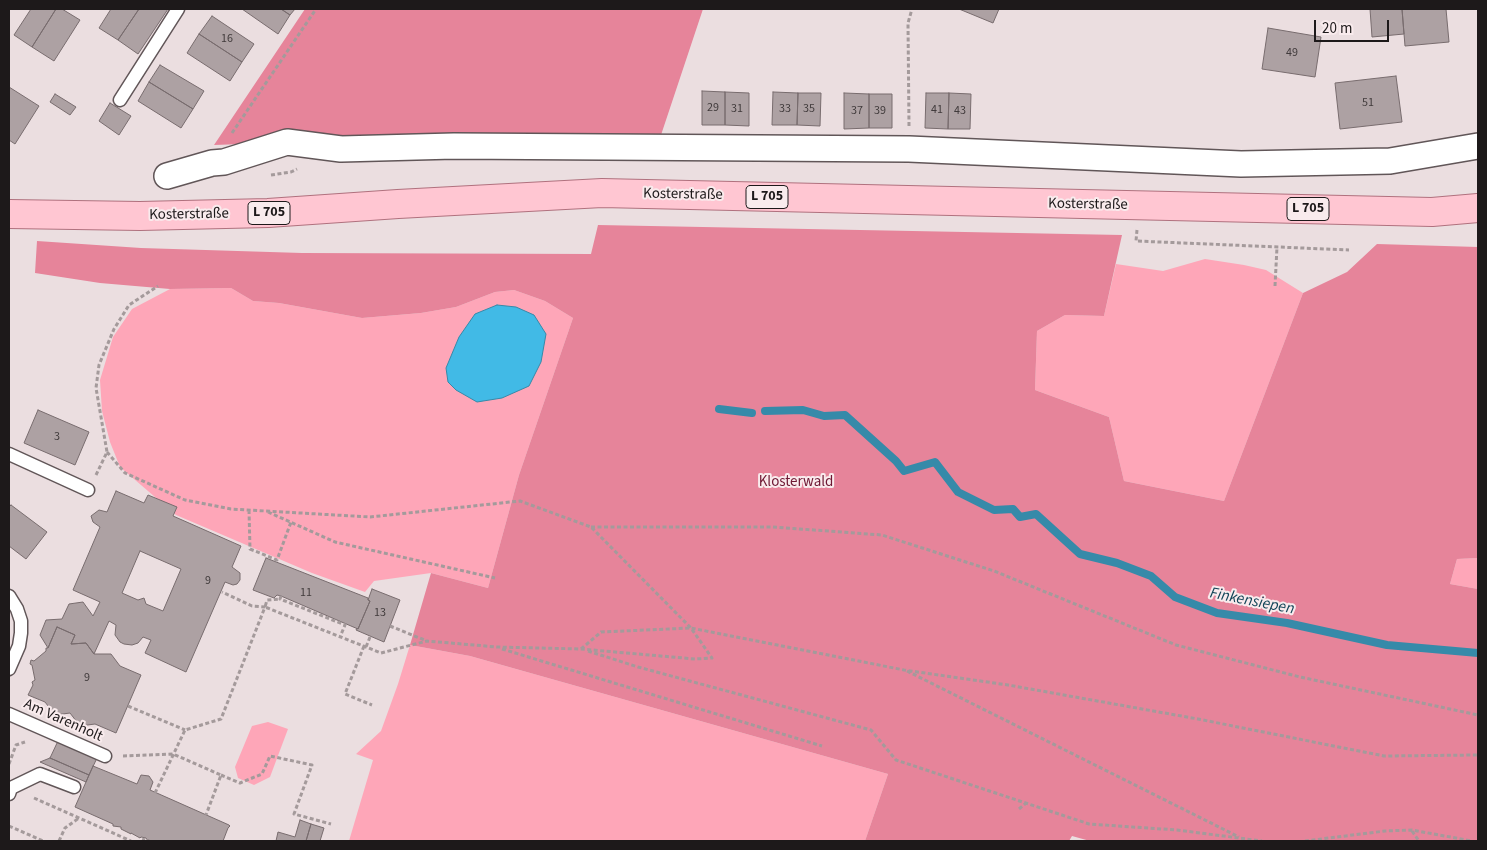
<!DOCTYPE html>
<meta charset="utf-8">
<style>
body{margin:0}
#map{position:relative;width:1487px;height:850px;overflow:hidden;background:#ebdee0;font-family:"Source Sans 3",sans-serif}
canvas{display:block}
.frame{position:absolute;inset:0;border:10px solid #1d191a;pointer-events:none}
.scale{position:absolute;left:1314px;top:20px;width:75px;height:22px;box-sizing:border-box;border:2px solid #1d191a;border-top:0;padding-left:6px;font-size:15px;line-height:18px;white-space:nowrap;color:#1d191a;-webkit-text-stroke:4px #f9ebed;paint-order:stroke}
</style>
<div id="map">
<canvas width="1487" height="850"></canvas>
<div class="frame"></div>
<div class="scale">20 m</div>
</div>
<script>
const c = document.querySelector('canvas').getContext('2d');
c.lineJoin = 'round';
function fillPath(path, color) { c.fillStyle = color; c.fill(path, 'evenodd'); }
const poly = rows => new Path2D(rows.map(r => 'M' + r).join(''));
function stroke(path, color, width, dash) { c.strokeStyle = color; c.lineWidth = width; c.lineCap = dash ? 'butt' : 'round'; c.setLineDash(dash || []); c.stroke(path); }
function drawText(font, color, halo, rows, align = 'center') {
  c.font = font + ' "Source Sans 3",sans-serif'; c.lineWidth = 4; c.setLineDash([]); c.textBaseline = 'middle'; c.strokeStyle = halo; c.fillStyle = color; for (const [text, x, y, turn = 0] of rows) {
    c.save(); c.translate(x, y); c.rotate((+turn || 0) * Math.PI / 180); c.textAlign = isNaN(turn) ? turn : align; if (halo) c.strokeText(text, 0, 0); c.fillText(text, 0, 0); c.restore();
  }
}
const green = poly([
 [1205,259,1244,265,1266,270,1303,293,1224,501,1124,481,1109,417,1035,390,1037,331,1065,315,1104,316,1116,264,1163,271],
 [231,288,253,301,279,303,362,318,421,313,456,307,495,292,514,290,545,301,573,318,519,475,488,588,431,573,374,581,365,592,312,573,176,515,120,467,110,442,102,411,100,380,113,337,132,309,170,289],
 [1478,558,1478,589,1450,584,1457,559],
 [410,645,470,656,888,774,865,841,349,841,373,760,356,754,381,731,398,684],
 [268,722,288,729,270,777,254,785,238,778,235,767,252,726]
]);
const forest = poly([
 [305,9,703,9,659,141,328,141,214,145],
 [598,225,1122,235,1104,316,1065,315,1037,331,1035,390,1109,417,1124,481,1224,501,1303,293,1347,272,1377,244,1478,247,1478,558,1457,559,1450,584,1478,589,1478,841,1090,841,1072,836,1069,841,865,841,888,774,470,656,410,645,431,573,488,588,519,475,573,318,545,301,514,290,495,292,456,307,421,313,362,318,279,303,253,301,231,288,170,289,100,283,35,273,37,241,141,248,302,253,591,254]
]);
const water = poly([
 [497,305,516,307,534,315,546,334,541,362,529,386,502,398,477,402,456,390,448,382,446,368,459,337,475,314,497,305]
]);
const stream = poly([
 [719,409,752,413],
 [765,411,803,410,824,416,845,415,896,461,904,471,935,462,958,492,994,510,1013,509,1020,517,1036,514,1080,554,1117,563,1151,576,1175,597,1217,613,1287,623,1387,645,1478,653]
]);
const building = poly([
 [31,9,56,9,32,47,14,35,31,9],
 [56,9,62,9,80,20,54,61,32,47,56,9],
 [111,9,139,9,118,40,99,28,111,9],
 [139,9,168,9,138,54,118,40,139,9],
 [242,9,281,9,290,15,278,34,242,9],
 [281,9,295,9,290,15,281,9],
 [959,9,999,9,993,23,959,9],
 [1370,9,1402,9,1404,34,1372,37,1370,9],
 [1402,9,1446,9,1449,42,1405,46,1402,9],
 [212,16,254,44,242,62,199,34,212,16],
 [1268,28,1321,37,1315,77,1262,69,1268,28],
 [199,34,242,62,230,81,187,53,199,34],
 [160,65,204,91,193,109,149,82,160,65],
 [1396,76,1402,122,1340,129,1335,83,1396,76],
 [149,82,193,109,181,128,138,101,149,82],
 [9,87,39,106,15,144,9,140,9,87],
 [702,91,725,92,725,125,702,125,702,91],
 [725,92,749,93,749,126,725,125,725,92],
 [773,92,798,93,797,125,772,125,773,92],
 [798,93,821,93,820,126,797,125,798,93],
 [844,93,869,94,869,128,844,129,844,93],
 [926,93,949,93,948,129,925,128,926,93],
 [949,93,971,94,970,129,948,129,949,93],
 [55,94,76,107,70,115,50,102,55,94],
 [869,94,892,94,892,128,869,128,869,94],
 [110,103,131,116,119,135,99,121,110,103],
 [38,410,89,432,75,465,24,443,38,410],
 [116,491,144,503,148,495,177,507,173,516,241,546,232,567,240,573,240,580,237,584,233,585,225,582,186,672,145,653,151,640,143,637,138,643,132,645,124,644,120,642,115,635,116,625,109,621,94,654,86,643,71,644,75,635,57,627,48,648,40,635,46,620,62,619,69,604,83,602,93,616,100,602,73,590,100,527,93,522,91,516,99,510,107,512,116,491],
 [140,551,181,569,163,611,146,604,144,598,138,600,122,593,140,551],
 [11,505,47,532,26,559,9,546,9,507,11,505],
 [266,558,368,598,368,600,370,601,358,629,281,596,277,595,274,598,253,590,266,558],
 [372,589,400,600,384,642,356,630,357,628,358,629,370,601,368,600,372,589],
 [57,627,75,635,71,644,86,643,94,654,111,654,120,666,141,675,116,733,95,724,80,726,70,713,55,715,45,702,28,695,33,685,32,682,35,680,32,665,30,664,31,660,34,661,46,651,46,648,48,648,57,627],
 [58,741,97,758,89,775,50,758,58,741],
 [50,758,89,775,86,782,40,762,50,758],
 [93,766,137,784,141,775,149,776,153,782,150,790,229,825,230,826,228,828,223,841,152,841,148,840,148,841,146,838,141,837,140,838,131,833,131,834,121,829,121,827,113,826,113,824,75,807,93,766],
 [300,820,311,824,306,841,276,841,278,832,295,837,300,820],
 [311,824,324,828,320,841,306,841,311,824]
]);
const path = poly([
 [909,126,908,23,912,9],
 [232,133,316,9],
 [271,175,291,172,297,169],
 [1137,230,1136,241,1349,250],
 [1275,286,1277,247],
 [107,452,125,473,185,500,231,509,370,517,520,501,591,527,691,628,712,658,695,659,581,649,497,647,427,641,381,653,265,607,267,600,280,599],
 [96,475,107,452,96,388,99,365,114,329,129,305,158,286],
 [249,510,250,549,277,560,291,522],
 [268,512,335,542,495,578],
 [591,527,773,527,882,535,994,571,1176,645,1300,677,1478,715],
 [281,596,280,599,345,625,340,637],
 [390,626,427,641],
 [370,637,366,647,364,646,345,694,372,705],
 [502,649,822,746],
 [581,649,601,632,691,628,904,670,1008,685,1198,719,1384,756,1478,755],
 [588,651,638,667,871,730,896,760,1089,824,1177,830,1262,841],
 [907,671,1239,837],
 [128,706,185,730],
 [123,756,173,754,221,775,206,815],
 [9,764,16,745,25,742],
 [221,775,240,783,262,774,270,756,312,765,294,814,331,824],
 [155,793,185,730,221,719,265,607,252,606,222,592],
 [34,798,131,841],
 [1019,809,1026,803],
 [9,826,43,841],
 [1412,831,1419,841],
 [59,841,65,828,79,818],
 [143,841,144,838],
 [1305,841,1385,831,1412,830,1472,841]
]);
const service = poly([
 [120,100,178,9],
 [9,454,88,490],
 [9,596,17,609,21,621,21,633,19,646,9,669],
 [9,714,105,756],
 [9,794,11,788,40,774,74,787]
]);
const minor = poly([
 [167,176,212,163,224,162,287,142,341,149,454,146,909,149,1241,164,1390,161,1478,146]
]);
const primary = poly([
 [9,214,140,216,268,213,398,204,602,193,1432,212,1478,208]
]);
const numberNames = [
 ["16",227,39],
 ["49",1292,53],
 ["51",1368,103],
 ["29",713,108],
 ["31",737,109],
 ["33",785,109],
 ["35",809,109],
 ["41",937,110],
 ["37",857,111],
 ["39",880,111],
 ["43",960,111],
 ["3",57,437],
 ["9",208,581],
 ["11",306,593],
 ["13",380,613],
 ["9",87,678]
];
const shields = [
 [767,197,42],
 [1308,209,42],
 [269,213,42]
];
const shieldNames = [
 ["L 705",767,197],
 ["L 705",1308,209],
 ["L 705",269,213]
];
const streetNames = [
 ["Kosterstraße",683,195,1],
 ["Kosterstraße",1088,205,1],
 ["Kosterstraße",189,215,-1],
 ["Am Varenholt",63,721,24]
];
const parkNames = [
 ["Klosterwald",796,483]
];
const waterNames = [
 ["Finkensiepen",1252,602,11]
];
fillPath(green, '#fea6b8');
fillPath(forest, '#e6849a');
fillPath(water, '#41bae6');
stroke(water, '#368aa9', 1);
stroke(stream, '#368aa9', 8);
fillPath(building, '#ada1a3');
stroke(building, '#786c6e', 1);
stroke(service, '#615658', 15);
stroke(minor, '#615658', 28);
stroke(primary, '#b0717e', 30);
stroke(path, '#a49a9b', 3, [4, 2.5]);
stroke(service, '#fff', 12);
stroke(minor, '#fff', 25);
stroke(primary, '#ffc6d2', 28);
drawText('12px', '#413b3c', null, numberNames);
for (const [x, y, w] of shields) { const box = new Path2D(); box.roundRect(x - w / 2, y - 11.5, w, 23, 4); c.fillStyle = '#f9ebed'; c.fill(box); stroke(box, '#1d191a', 1); }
drawText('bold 14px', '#1d191a', null, shieldNames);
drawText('15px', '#1d191a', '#f9ebed', streetNames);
drawText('15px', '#6f1834', '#f9ebed', parkNames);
drawText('italic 16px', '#144659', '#f9ebed', waterNames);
</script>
